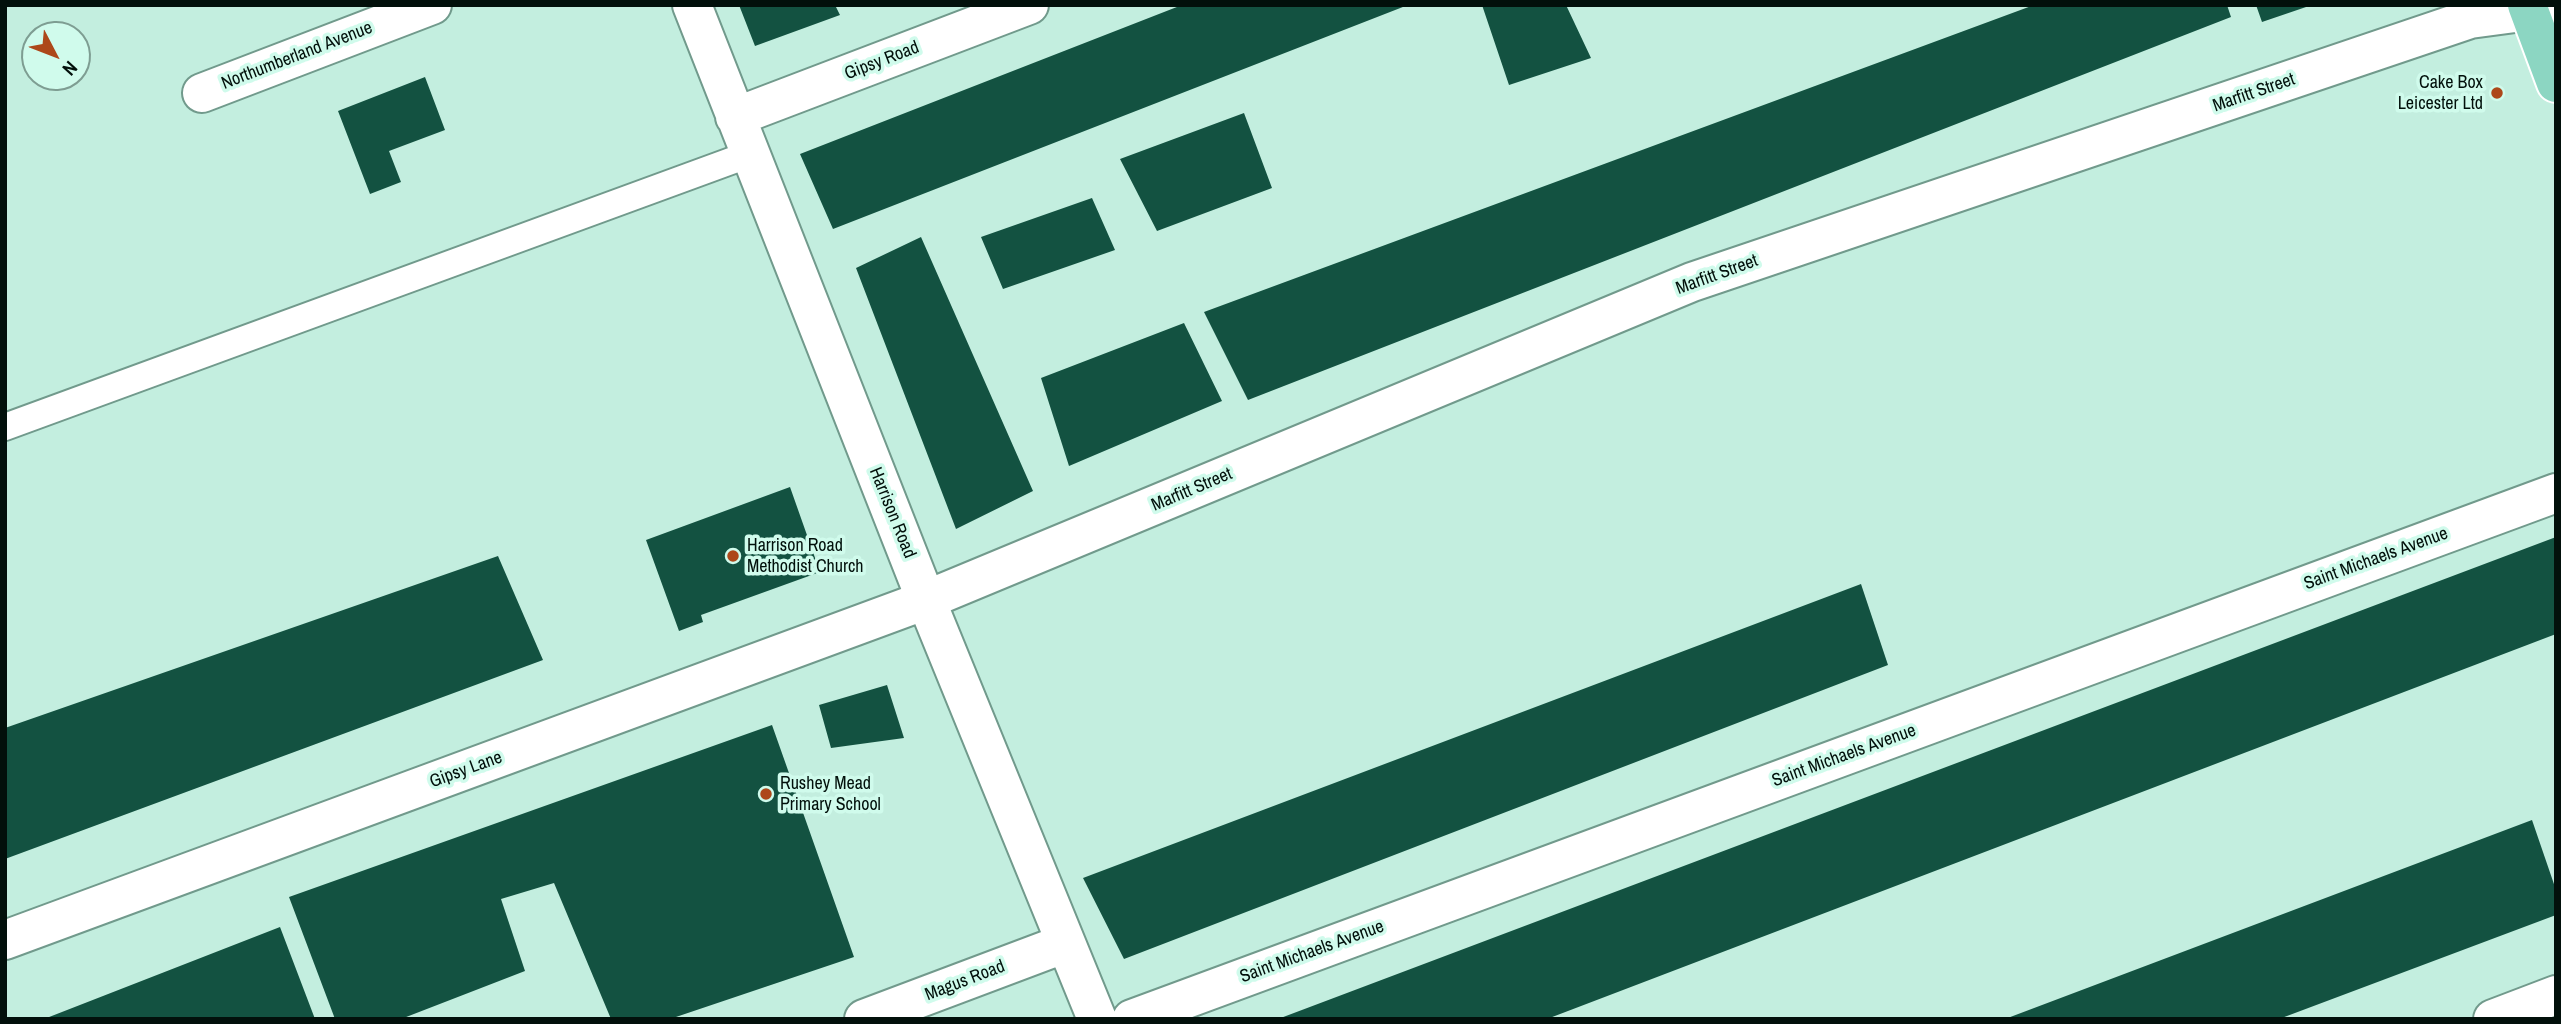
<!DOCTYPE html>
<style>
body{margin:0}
#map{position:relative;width:2561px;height:1024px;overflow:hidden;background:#c3eedf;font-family:"Archivo Narrow",sans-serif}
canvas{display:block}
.frame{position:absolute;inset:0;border:7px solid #02100b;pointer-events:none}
.north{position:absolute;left:21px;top:21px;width:70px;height:70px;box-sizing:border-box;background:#d0fbec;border:2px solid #7e9d92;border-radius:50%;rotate:132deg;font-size:19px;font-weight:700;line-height:28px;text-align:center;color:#02100b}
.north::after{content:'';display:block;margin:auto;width:24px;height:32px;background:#ad481a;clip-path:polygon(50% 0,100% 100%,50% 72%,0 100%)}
</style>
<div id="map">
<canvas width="2561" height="1024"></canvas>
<div class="frame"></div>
<div class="north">N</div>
</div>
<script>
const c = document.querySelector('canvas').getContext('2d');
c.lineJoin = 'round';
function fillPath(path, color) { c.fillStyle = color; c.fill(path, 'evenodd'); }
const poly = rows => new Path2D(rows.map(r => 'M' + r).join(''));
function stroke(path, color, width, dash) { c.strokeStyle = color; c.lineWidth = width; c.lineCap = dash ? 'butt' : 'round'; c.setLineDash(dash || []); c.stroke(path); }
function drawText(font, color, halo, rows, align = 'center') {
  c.font = font + ' "Archivo Narrow",sans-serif'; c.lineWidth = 7; c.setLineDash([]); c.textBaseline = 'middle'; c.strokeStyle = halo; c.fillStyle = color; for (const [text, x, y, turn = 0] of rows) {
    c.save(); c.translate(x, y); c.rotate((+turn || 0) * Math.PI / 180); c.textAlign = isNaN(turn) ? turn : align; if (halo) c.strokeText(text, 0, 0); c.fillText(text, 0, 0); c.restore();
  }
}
const building = poly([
 [739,5,835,5,840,15,755,46],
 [1182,5,1408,5,833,229,800,154],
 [1482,5,1566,5,1591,58,1509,85],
 [2034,5,2227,5,2231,17,1248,400,1204,312],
 [2256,5,2309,5,2309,6,2262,22],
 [425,77,445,130,389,151,401,182,370,194,338,111],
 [1244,113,1272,188,1157,231,1120,159],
 [1092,198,1115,250,1003,289,981,237],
 [921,237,1033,491,956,529,856,268],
 [1184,323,1222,401,1069,466,1041,378],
 [790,487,820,572,701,615,703,622,679,631,646,540],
 [2556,537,2556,634,1547,1019,1278,1019],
 [498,556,543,660,5,859,5,728],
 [1861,584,1888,665,1124,959,1083,878],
 [887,685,904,738,831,748,819,705],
 [772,725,854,957,670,1019,611,1019,554,883,501,899,525,971,401,1019,335,1019,289,897],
 [2532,820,2556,890,2556,915,2279,1019,2005,1019],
 [280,927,315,1019,44,1019]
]);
const lane = poly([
 [5,427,750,154]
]);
const street = poly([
 [692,5,926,600,1097,1019],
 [202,93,432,5],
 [735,117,1029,5],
 [864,1019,1066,943],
 [1132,1019,2556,493],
 [2493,1019,2556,995]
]);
const secondary = poly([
 [5,940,926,600,1692,282,2470,19,2530,11,2556,11]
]);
const primary = poly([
 [2527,5,2556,83]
]);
const markers = [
 [2497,93,7,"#ad481a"],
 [733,556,7,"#ad481a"],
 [766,794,7,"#ad481a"]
];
const streetNames = [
 ["Northumberland Avenue",297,56,-21],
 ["Gipsy Road",882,61,-21],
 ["Marfitt Street",2254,93,-19],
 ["Marfitt Street",1717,275,-20],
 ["Marfitt Street",1192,490,-23],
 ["Harrison Road",892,513,68],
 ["Saint Michaels Avenue",2376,559,-20],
 ["Saint Michaels Avenue",1844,756,-20],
 ["Gipsy Lane",466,770,-20],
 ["Saint Michaels Avenue",1312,952,-20],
 ["Magus Road",965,981,-21]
];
const poiNames = [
 ["Cake Box",2483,83,"right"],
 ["Leicester Ltd",2483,104,"right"],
 ["Harrison Road",747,546],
 ["Methodist Church",747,567],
 ["Rushey Mead",780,784],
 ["Primary School",780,805]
];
fillPath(building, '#135241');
stroke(lane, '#719a8c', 30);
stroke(street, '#719a8c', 42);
stroke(secondary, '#719a8c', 42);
stroke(primary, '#fff', 42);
stroke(lane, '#fff', 26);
stroke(street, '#fff', 38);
stroke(secondary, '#fff', 38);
stroke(primary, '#8cd6c2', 38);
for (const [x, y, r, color] of markers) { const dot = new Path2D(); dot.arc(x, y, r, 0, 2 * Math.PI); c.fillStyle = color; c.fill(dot); stroke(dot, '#d0fbec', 2.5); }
drawText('18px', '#02100b', '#d0fbec', streetNames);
drawText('18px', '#02100b', '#d0fbec', poiNames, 'left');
</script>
